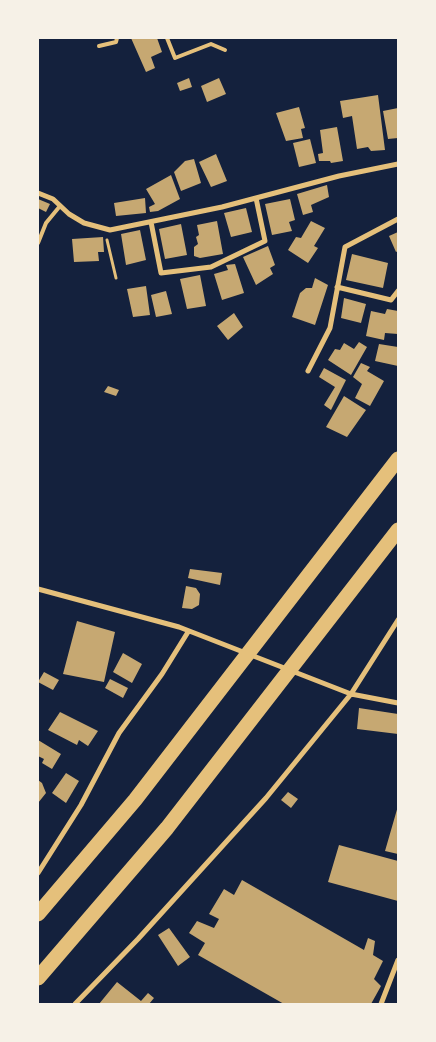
<!DOCTYPE html>
<style>
body{margin:0}
#map{position:relative;width:436px;height:1042px;overflow:hidden;background:#14213d;font-family:"Varela Round",sans-serif}
canvas{display:block}
.frame{position:absolute;inset:0;border:39px solid #f6f1e7;pointer-events:none}
</style>
<div id="map">
<canvas width="436" height="1042"></canvas>
<div class="frame"></div>
</div>
<script>
const c = document.querySelector('canvas').getContext('2d');
c.lineJoin = 'round';
function fillPath(path, color) { c.fillStyle = color; c.fill(path, 'evenodd'); }
const poly = rows => new Path2D(rows.map(r => 'M' + r).join(''));
function stroke(path, color, width, dash) { c.strokeStyle = color; c.lineWidth = width; c.lineCap = dash ? 'butt' : 'round'; c.setLineDash(dash || []); c.stroke(path); }
const building = poly([
 [131,38,157,38,162,52,151,57,155,68,146,72],
 [189,78,192,87,180,91,177,83],
 [219,78,226,94,207,102,201,86],
 [378,95,385,150,371,151,368,147,357,149,352,116,343,118,340,101],
 [299,107,305,128,301,129,303,138,286,141,276,113],
 [398,108,398,138,388,139,383,111],
 [337,127,343,161,331,163,330,161,319,161,318,154,323,153,320,130],
 [310,139,316,163,299,167,293,143],
 [216,154,227,181,211,187,199,162],
 [194,159,201,183,181,191,174,172,185,161],
 [171,175,180,199,158,211,150,212,149,207,155,204,146,189],
 [327,185,329,197,311,205,313,212,303,215,297,194],
 [145,198,146,213,116,216,114,203],
 [38,199,50,204,46,212,38,208],
 [290,199,295,220,289,222,292,231,272,235,265,204],
 [246,208,252,232,231,237,224,213],
 [217,221,223,254,200,258,194,256,194,247,198,244,196,237,199,235,197,225],
 [311,221,325,228,314,246,318,248,308,263,288,250,296,237,301,238],
 [181,224,187,255,165,259,159,229],
 [140,230,146,260,126,265,121,234],
 [398,232,398,251,396,252,389,236],
 [103,237,104,252,98,252,99,261,74,262,72,239],
 [268,246,275,265,270,268,273,274,256,285,243,257],
 [352,254,388,263,383,288,346,280],
 [235,264,244,293,222,300,214,274,228,270,226,265],
 [200,275,206,306,187,309,180,279],
 [315,278,328,285,315,325,292,317,300,293,306,288,312,288],
 [146,286,150,315,133,317,127,289],
 [166,291,172,314,156,317,151,295],
 [344,298,366,304,361,323,341,318],
 [387,309,398,311,398,334,385,333,384,340,366,336,371,311,385,314],
 [234,313,243,327,228,340,217,326],
 [359,342,367,347,351,375,328,360,335,349,340,350,344,343,354,349],
 [379,344,398,347,398,366,375,361],
 [361,363,370,367,367,371,384,381,370,406,355,398,362,384,353,377],
 [324,368,346,380,331,410,324,405,335,387,319,377],
 [108,386,119,390,116,396,104,392],
 [344,396,366,410,347,437,326,427],
 [190,569,222,573,220,585,188,578],
 [186,586,196,588,200,594,199,605,192,609,182,608],
 [77,621,115,632,104,682,63,674],
 [123,653,142,664,132,683,113,672],
 [44,672,59,680,53,690,38,682],
 [110,679,128,688,123,698,105,688],
 [359,708,398,714,398,734,357,729],
 [60,712,98,731,88,746,79,740,77,745,48,730],
 [38,740,61,754,52,769,42,763,44,759,38,756],
 [66,773,79,781,66,803,52,793],
 [38,780,42,783,46,793,38,803],
 [288,792,298,799,291,808,281,800],
 [398,806,398,854,385,851],
 [339,845,398,861,398,901,328,882],
 [242,880,364,950,368,938,375,941,373,955,383,961,374,979,381,986,371,1004,284,1004,198,955,205,943,189,933,197,921,214,928,219,919,209,914,224,889,234,895],
 [169,928,190,957,178,966,158,935],
 [117,982,141,1001,148,993,154,998,149,1004,99,1004]
]);
const path = poly([
 [107,240,116,278]
]);
const service = poly([
 [167,38,175,58,211,44,225,50],
 [99,46,116,42,117,38],
 [38,243,46,223,60,206]
]);
const minor = poly([
 [38,193,53,199,69,214,84,223,110,230,222,207,339,176,398,164],
 [151,222,161,273,211,267,265,241,256,198],
 [337,287,391,300,398,291],
 [308,371,330,328,345,247,398,219],
 [38,589,179,627,351,694,398,703],
 [38,873,81,805,119,733,162,674,188,632],
 [75,1004,138,939,266,798,351,694,398,620],
 [381,1004,398,960]
]);
const motorway = poly([
 [38,914,135,800,398,459],
 [38,978,167,828,398,530]
]);
fillPath(building, '#c6a872');
stroke(path, '#e5c07b', 3);
stroke(service, '#e5c07b', 4);
stroke(minor, '#e5c07b', 5);
stroke(motorway, '#e5c07b', 15);
</script>
